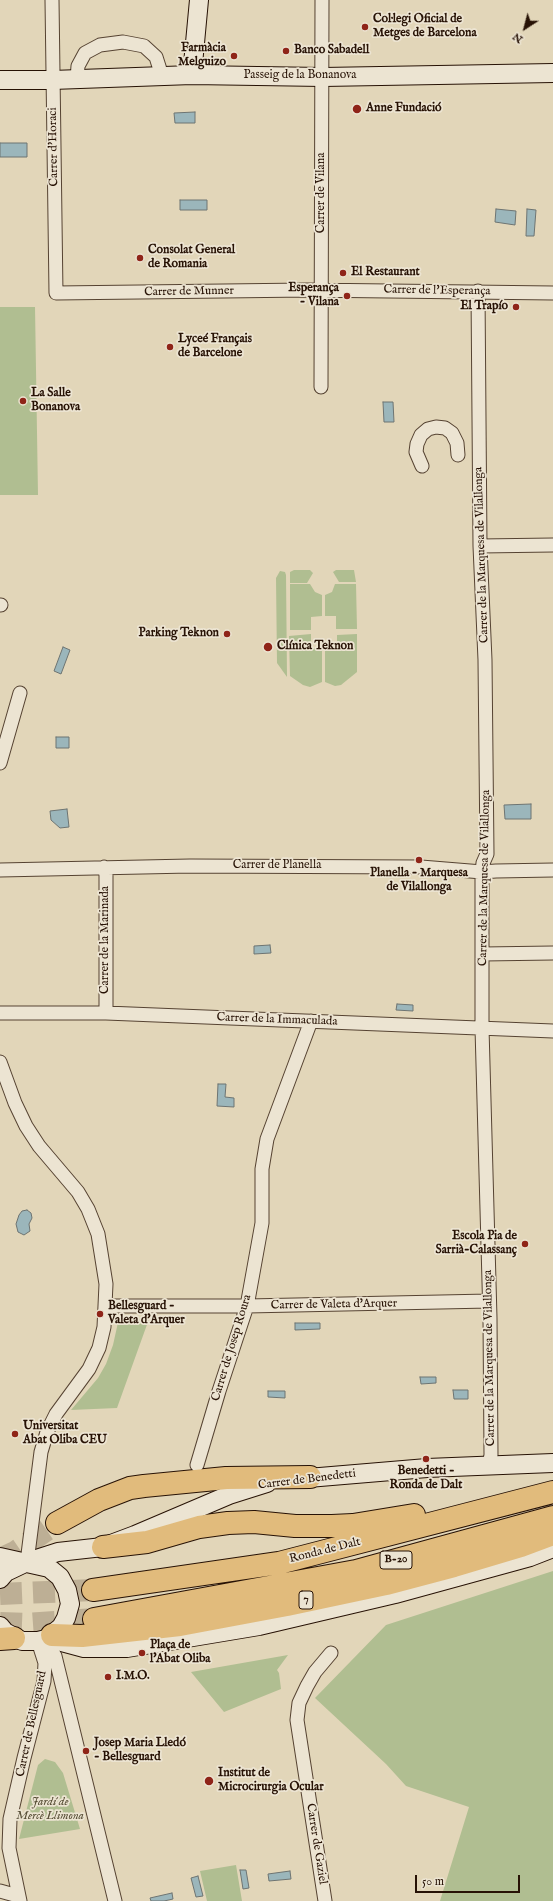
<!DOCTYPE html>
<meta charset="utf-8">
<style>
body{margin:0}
#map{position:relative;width:553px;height:1901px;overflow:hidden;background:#e2d6b9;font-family:"IM FELL English",serif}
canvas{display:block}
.north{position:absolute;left:505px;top:8px;width:40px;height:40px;-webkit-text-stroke:3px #ece4d2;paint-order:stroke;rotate:216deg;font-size:11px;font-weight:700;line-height:16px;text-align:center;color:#271205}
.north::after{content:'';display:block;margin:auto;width:14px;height:18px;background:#271205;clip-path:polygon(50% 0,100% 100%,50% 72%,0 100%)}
.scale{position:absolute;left:415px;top:1875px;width:105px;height:18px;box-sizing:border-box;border:2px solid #271205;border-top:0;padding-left:5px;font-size:12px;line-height:14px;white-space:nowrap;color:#271205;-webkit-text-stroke:3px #ece4d2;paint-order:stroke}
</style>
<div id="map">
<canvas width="553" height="1901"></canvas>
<div class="north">N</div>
<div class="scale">50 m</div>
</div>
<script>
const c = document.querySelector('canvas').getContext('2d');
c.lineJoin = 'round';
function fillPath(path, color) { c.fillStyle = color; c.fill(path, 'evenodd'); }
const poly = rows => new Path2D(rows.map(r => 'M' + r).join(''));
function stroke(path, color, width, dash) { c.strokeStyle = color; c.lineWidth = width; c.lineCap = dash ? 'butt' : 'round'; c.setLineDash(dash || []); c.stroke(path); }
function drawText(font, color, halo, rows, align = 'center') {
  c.font = font + ' "IM FELL English",serif'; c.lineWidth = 3.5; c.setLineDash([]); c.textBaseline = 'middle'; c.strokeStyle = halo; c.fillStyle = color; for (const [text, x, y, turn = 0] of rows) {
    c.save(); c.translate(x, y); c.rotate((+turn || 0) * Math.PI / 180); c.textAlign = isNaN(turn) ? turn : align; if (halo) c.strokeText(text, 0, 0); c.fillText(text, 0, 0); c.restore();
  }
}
const green = poly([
 [0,307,35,307,38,495,0,495],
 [294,570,310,570,313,573,307,583,290,583,290,572],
 [336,570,354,570,356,582,339,582,333,572],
 [280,571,285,572,286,575,287,677,277,663,276,578],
 [290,584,310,584,315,592,322,595,322,616,311,617,311,630,290,630],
 [335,584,356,584,357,629,336,629,336,616,325,616,325,595,332,592],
 [311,634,311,648,322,649,322,682,310,687,303,685,290,676,289,636],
 [357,634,357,672,341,685,335,686,325,682,325,649,337,648,337,635],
 [119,1318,149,1319,117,1408,71,1410,98,1378,106,1364,113,1345],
 [553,1571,553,1901,440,1901,469,1807,406,1786,386,1764,315,1698,386,1625],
 [288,1655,277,1670,279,1673,281,1689,224,1712,191,1672],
 [45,1759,55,1762,63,1773,80,1829,19,1839,38,1765],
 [236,1865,242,1901,207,1901,200,1871]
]);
const water = poly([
 [195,112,195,123,175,123,174,113,195,112],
 [0,143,27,143,27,157,0,157,0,143],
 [180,200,207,200,207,210,180,210,180,200],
 [496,209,516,211,515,225,495,222,496,209],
 [527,209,536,210,534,236,526,236,527,209],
 [383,402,393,402,394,422,384,422,383,402],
 [63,647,70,650,61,674,54,671,63,647],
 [56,737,69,737,69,748,56,748,56,737],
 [531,804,531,819,505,819,504,805,531,804],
 [67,809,69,827,60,828,51,820,50,811,67,809],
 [270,945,271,953,254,954,254,946,270,945],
 [397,1004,413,1005,413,1011,396,1010,397,1004],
 [218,1084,226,1084,225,1097,234,1098,234,1107,217,1106,218,1084],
 [27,1210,31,1213,32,1218,29,1224,30,1231,24,1235,18,1232,16,1224,19,1215,22,1211,27,1210],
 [295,1323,320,1323,320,1329,295,1330,295,1323],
 [420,1377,436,1377,436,1383,421,1384,420,1377],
 [453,1390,468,1390,468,1399,454,1399,453,1390],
 [268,1391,285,1391,285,1398,268,1397,268,1391],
 [240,1870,246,1870,249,1888,243,1889,240,1870],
 [290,1871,291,1879,269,1881,268,1874,290,1871],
 [198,1876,203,1896,196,1897,191,1878,198,1876],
 [172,1893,173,1899,164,1901,151,1901,150,1898,172,1893]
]);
const highwayTunnel = poly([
 [0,1559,15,1552,57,1523],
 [0,1594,93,1590],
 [0,1623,26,1624,94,1619]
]);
const street = poly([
 [52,0,56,293,307,290,553,293],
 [77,79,78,66,85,53,100,45,123,42,144,46,156,57,162,76],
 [478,291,480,546,485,660,487,854,483,863,482,872,482,1028,490,1318,491,1455,489,1465],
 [321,387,322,0],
 [422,466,416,452,417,444,421,435,428,429,436,427,445,428,452,433,457,443,458,455],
 [480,546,553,545],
 [0,605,1,605],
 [0,763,20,693],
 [104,867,106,875,106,1013],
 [0,870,190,866,421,867,482,872,496,871,553,870],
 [483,954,553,953],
 [0,1013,106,1013,553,1031],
 [0,1062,15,1103,26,1126,39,1146,78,1192,88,1209,98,1234,106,1284,104,1327,99,1348,89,1369,56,1414,47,1432,41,1452,27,1562],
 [106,1306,247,1306,489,1301],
 [197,1465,219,1391,247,1306,262,1223,262,1169,267,1139,311,1021],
 [45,1639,55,1656,115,1901],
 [0,1891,18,1896],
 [20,1901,9,1848,10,1819,24,1758,44,1681,45,1663,38,1641],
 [325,1901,297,1720,299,1703,307,1686,315,1672,331,1653]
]);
const secondary = poly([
 [192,75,199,0],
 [0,80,52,80,192,75,323,77,553,73],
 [296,1479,427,1468,553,1463],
 [0,1557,49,1568,60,1577,67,1590,70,1604,66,1618,61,1627,46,1639,38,1641,22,1641,5,1632,0,1626],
 [0,1579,6,1572,27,1562,58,1552,103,1547,135,1535,229,1495,267,1483],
 [58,1641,84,1648,127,1648,259,1626,395,1594,530,1557,553,1548]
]);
const highway = poly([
 [57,1523,99,1500,130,1488,144,1486,226,1478,310,1477],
 [103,1547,147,1542,199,1527,228,1523,254,1522,295,1526,332,1526,353,1525,414,1515],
 [93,1590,279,1563,553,1492],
 [94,1619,356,1571,553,1517],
 [52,1635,82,1636,180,1625,287,1605,386,1584,454,1566,521,1546,553,1534],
 [0,1639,14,1638]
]);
const markers = [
 [365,27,4,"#8f2418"],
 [286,51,4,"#8f2418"],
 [234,56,4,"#8f2418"],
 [357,109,5,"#8f2418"],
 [140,258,4,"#8f2418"],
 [343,273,4,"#8f2418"],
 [347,296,4,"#8f2418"],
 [516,307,4,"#8f2418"],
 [170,347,4,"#8f2418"],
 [23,401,4,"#8f2418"],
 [227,634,4,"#8f2418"],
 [268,647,5,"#8f2418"],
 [419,860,4,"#8f2418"],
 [525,1244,4,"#8f2418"],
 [100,1314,4,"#8f2418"],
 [15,1434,4,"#8f2418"],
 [426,1459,4,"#8f2418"],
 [142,1653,4,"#8f2418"],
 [108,1677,4,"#8f2418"],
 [86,1751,4,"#8f2418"],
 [209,1781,5,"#8f2418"]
];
const shields = [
 [396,1560,32],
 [306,1600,14]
];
const shieldNames = [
 ["B-20",396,1560],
 ["7",306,1600]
];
const poiNames = [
 ["Col·legi Oficial de",373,20],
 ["Metges de Barcelona",373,34],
 ["Farmàcia",226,49,"right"],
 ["Melguizo",226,63,"right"],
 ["Banco Sabadell",294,51],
 ["Anne Fundació",366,109],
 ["Consolat General",148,251],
 ["de Romania",148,265],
 ["El Restaurant",351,273],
 ["Esperança",339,289,"right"],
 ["- Vilana",339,303,"right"],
 ["El Trapío",508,307,"right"],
 ["Lyceé Français",178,340],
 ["de Barcelone",178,354],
 ["La Salle",31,394],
 ["Bonanova",31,408],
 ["Parking Teknon",219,634,"right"],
 ["Clínica Teknon",277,647],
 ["Planella - Marquesa",419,874,"center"],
 ["de Vilallonga",419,888,"center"],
 ["Escola Pia de",517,1237,"right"],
 ["Sarrià-Calassanç",517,1251,"right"],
 ["Bellesguard -",108,1307],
 ["Valeta d'Arquer",108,1321],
 ["Universitat",23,1427],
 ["Abat Oliba CEU",23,1441],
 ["Benedetti -",426,1472,"center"],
 ["Ronda de Dalt",426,1486,"center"],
 ["Plaça de",150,1646],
 ["l'Abat Oliba",150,1660],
 ["I.M.O.",116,1677],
 ["Josep Maria Lledó",94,1744],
 ["- Bellesguard",94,1758],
 ["Institut de",218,1774],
 ["Microcirurgia Ocular",218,1788]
];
const streetNames = [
 ["Passeig de la Bonanova",300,76],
 ["Carrer d'Horaci",54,147,-91],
 ["Carrer de Vilana",322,193,-90],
 ["Carrer de l'Esperança",437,291,1],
 ["Carrer de Munner",189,292,-1],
 ["Carrer de la Marquesa de Vilallonga",482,555,-92],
 ["Carrer de Planella",277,866],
 ["Carrer de la Marquesa de Vilallonga",485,878,-89],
 ["Carrer de la Marinada",106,940,-90],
 ["Carrer de la Immaculada",277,1020,2],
 ["Carrer de Valeta d'Arquer",334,1305,-1],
 ["Carrer de Josep Roura",232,1348,-73],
 ["Carrer de la Marquesa de Vilallonga",490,1358,-91],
 ["Carrer de Benedetti",307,1480,-7],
 ["Ronda de Dalt",325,1551,-14],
 ["Carrer de Bellesguard",32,1724,-78],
 ["Carrer de Gaziel",316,1844,81]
];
const parkNames = [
 ["Jardí de",50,1803],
 ["Mercè Llimona",50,1817]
];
fillPath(green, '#b0be91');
fillPath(water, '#9bb6bb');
stroke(water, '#6d7472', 1);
stroke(highwayTunnel, '#bdaf95', 22, [22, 11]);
stroke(street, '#564332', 15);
stroke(secondary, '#271205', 20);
stroke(highway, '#271205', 24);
stroke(street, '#ece4d2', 13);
stroke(secondary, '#ece4d2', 18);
stroke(highway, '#e1bb7c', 22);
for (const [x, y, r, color] of markers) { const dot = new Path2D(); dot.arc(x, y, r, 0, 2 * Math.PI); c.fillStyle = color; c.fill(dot); stroke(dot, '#ece4d2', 1.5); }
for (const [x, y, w] of shields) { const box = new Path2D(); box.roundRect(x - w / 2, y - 9, w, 18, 3); c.fillStyle = '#ece4d2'; c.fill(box); stroke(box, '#271205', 1); }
drawText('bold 11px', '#271205', null, shieldNames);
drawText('bold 12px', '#271205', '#ece4d2', poiNames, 'left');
drawText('12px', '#271205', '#ece4d2', streetNames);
drawText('italic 12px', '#574e36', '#ece4d2', parkNames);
</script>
